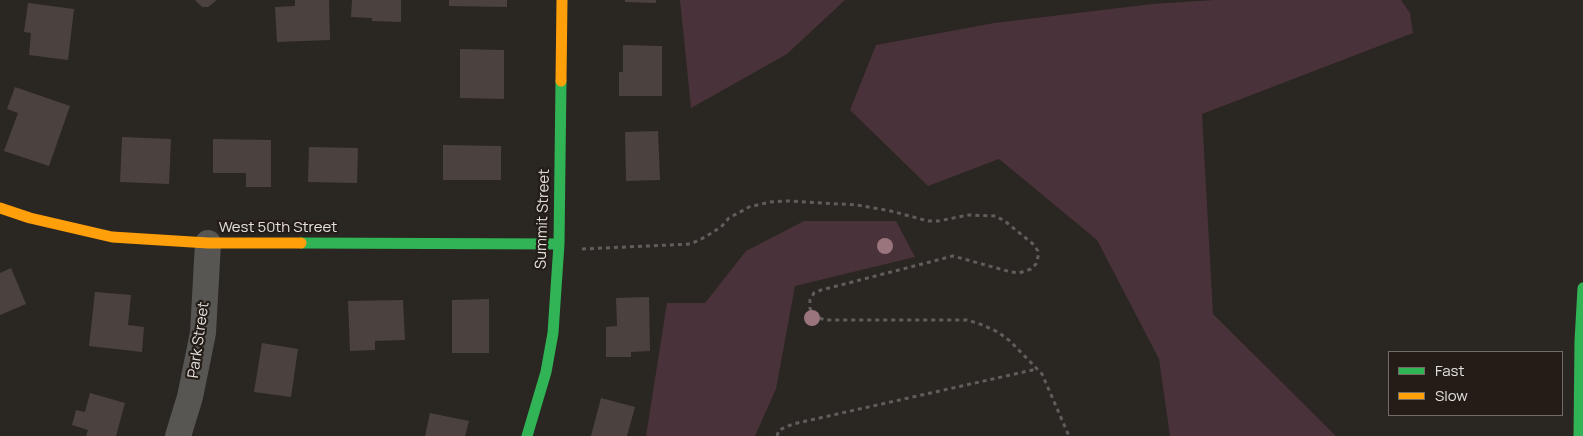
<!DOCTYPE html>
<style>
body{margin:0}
#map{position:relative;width:1583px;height:436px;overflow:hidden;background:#2a2622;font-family:Manrope,sans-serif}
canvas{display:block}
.legend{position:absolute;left:1388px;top:351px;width:175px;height:65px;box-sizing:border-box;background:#241c16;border:1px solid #726b66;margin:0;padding:6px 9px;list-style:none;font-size:15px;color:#e7e1dd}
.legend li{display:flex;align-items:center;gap:10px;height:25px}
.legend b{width:25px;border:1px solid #726b66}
</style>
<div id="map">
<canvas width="1583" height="436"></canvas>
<ul class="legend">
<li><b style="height:6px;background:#30b455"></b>Fast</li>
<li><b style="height:6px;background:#ff9f0a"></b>Slow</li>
</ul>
</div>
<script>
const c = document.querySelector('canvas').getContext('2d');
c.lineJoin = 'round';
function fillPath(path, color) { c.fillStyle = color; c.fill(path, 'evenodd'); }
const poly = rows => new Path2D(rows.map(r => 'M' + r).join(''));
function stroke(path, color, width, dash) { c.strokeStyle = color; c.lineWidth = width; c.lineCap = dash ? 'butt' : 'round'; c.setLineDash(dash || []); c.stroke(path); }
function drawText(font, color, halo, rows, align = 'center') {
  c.font = font + ' Manrope,sans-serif'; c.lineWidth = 4.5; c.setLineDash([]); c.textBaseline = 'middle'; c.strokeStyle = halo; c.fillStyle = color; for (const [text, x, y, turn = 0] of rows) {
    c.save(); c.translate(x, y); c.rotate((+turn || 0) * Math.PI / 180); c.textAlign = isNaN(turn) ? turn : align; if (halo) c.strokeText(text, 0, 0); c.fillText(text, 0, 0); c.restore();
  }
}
const green = poly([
 [680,0,845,0,787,54,691,108],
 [1214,0,1401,0,1410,13,1413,33,1202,114,1213,314,1336,436,1170,436,1159,359,1097,240,999,159,928,186,850,110,876,45,994,23,1152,4],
 [804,221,896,221,915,257,795,286,776,389,755,436,646,436,667,303,705,303,746,251]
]);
const building = poly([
 [195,0,217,0,208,7,202,7],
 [295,0,329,0,330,40,277,42,275,7,295,6],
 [352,0,401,0,401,22,372,21,372,18,351,17],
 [449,0,507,0,507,7,449,6],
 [625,0,656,0,656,3,625,2],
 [28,3,74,9,68,60,29,55,31,33,24,32],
 [623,45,662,46,662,96,619,96,619,72,623,72],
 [460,49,504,50,504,99,460,98],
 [15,87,70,106,49,166,4,151,18,113,7,109],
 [658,131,660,180,626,181,625,132],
 [122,137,171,139,169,184,120,182],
 [213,139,271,140,271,187,246,187,246,173,213,173],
 [443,145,501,146,501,180,443,180],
 [309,147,358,148,357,183,308,182],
 [11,268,26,304,0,315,0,273],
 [95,292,131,295,128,325,144,327,142,352,89,346],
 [649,297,650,351,631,352,631,357,606,357,606,327,617,326,616,298],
 [489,299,489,353,452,353,452,300],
 [403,300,405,340,375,341,375,350,350,351,348,301],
 [262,343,298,349,291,397,254,392],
 [90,393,125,403,116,436,86,436,88,430,72,425,76,410,85,412],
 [601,398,635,407,627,436,591,436],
 [430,413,469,421,465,436,425,436]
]);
const path = poly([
 [582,249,691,244,705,237,721,227,729,218,749,207,770,202,788,201,857,205,891,211,928,221,938,221,969,215,996,216,1006,222,1033,244,1038,251,1038,257,1036,264,1031,269,1019,273,1011,272,953,256,821,290,814,293,810,300,810,308,812,314,824,320,967,320,980,324,998,332,1010,341,1042,374,1069,436],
 [777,436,779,430,793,424,1037,369]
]);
const street = poly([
 [178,436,190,397,203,333,208,243]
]);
const fast = poly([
 [301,243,559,244],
 [527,436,546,372,553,333,559,244,561,81],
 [1579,436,1580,341,1583,288]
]);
const slow = poly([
 [561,81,562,0],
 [0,208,30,218,112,237,208,243,301,243]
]);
const trees = [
 [885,246],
 [812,318]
];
const streetNames = [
 ["Summit Street",543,219,-88],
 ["West 50th Street",278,228],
 ["Park Street",199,340,-82]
];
fillPath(green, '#493239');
fillPath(building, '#4b423f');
stroke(path, '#605e5c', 3, [4, 4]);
stroke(street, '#575653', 26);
stroke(fast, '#30b455', 11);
stroke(slow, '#ff9f0a', 11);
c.fillStyle = '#9a757e';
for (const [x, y] of trees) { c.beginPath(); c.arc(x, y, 8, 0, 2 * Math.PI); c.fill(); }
drawText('15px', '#e7e1dd', '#241c16', streetNames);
</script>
